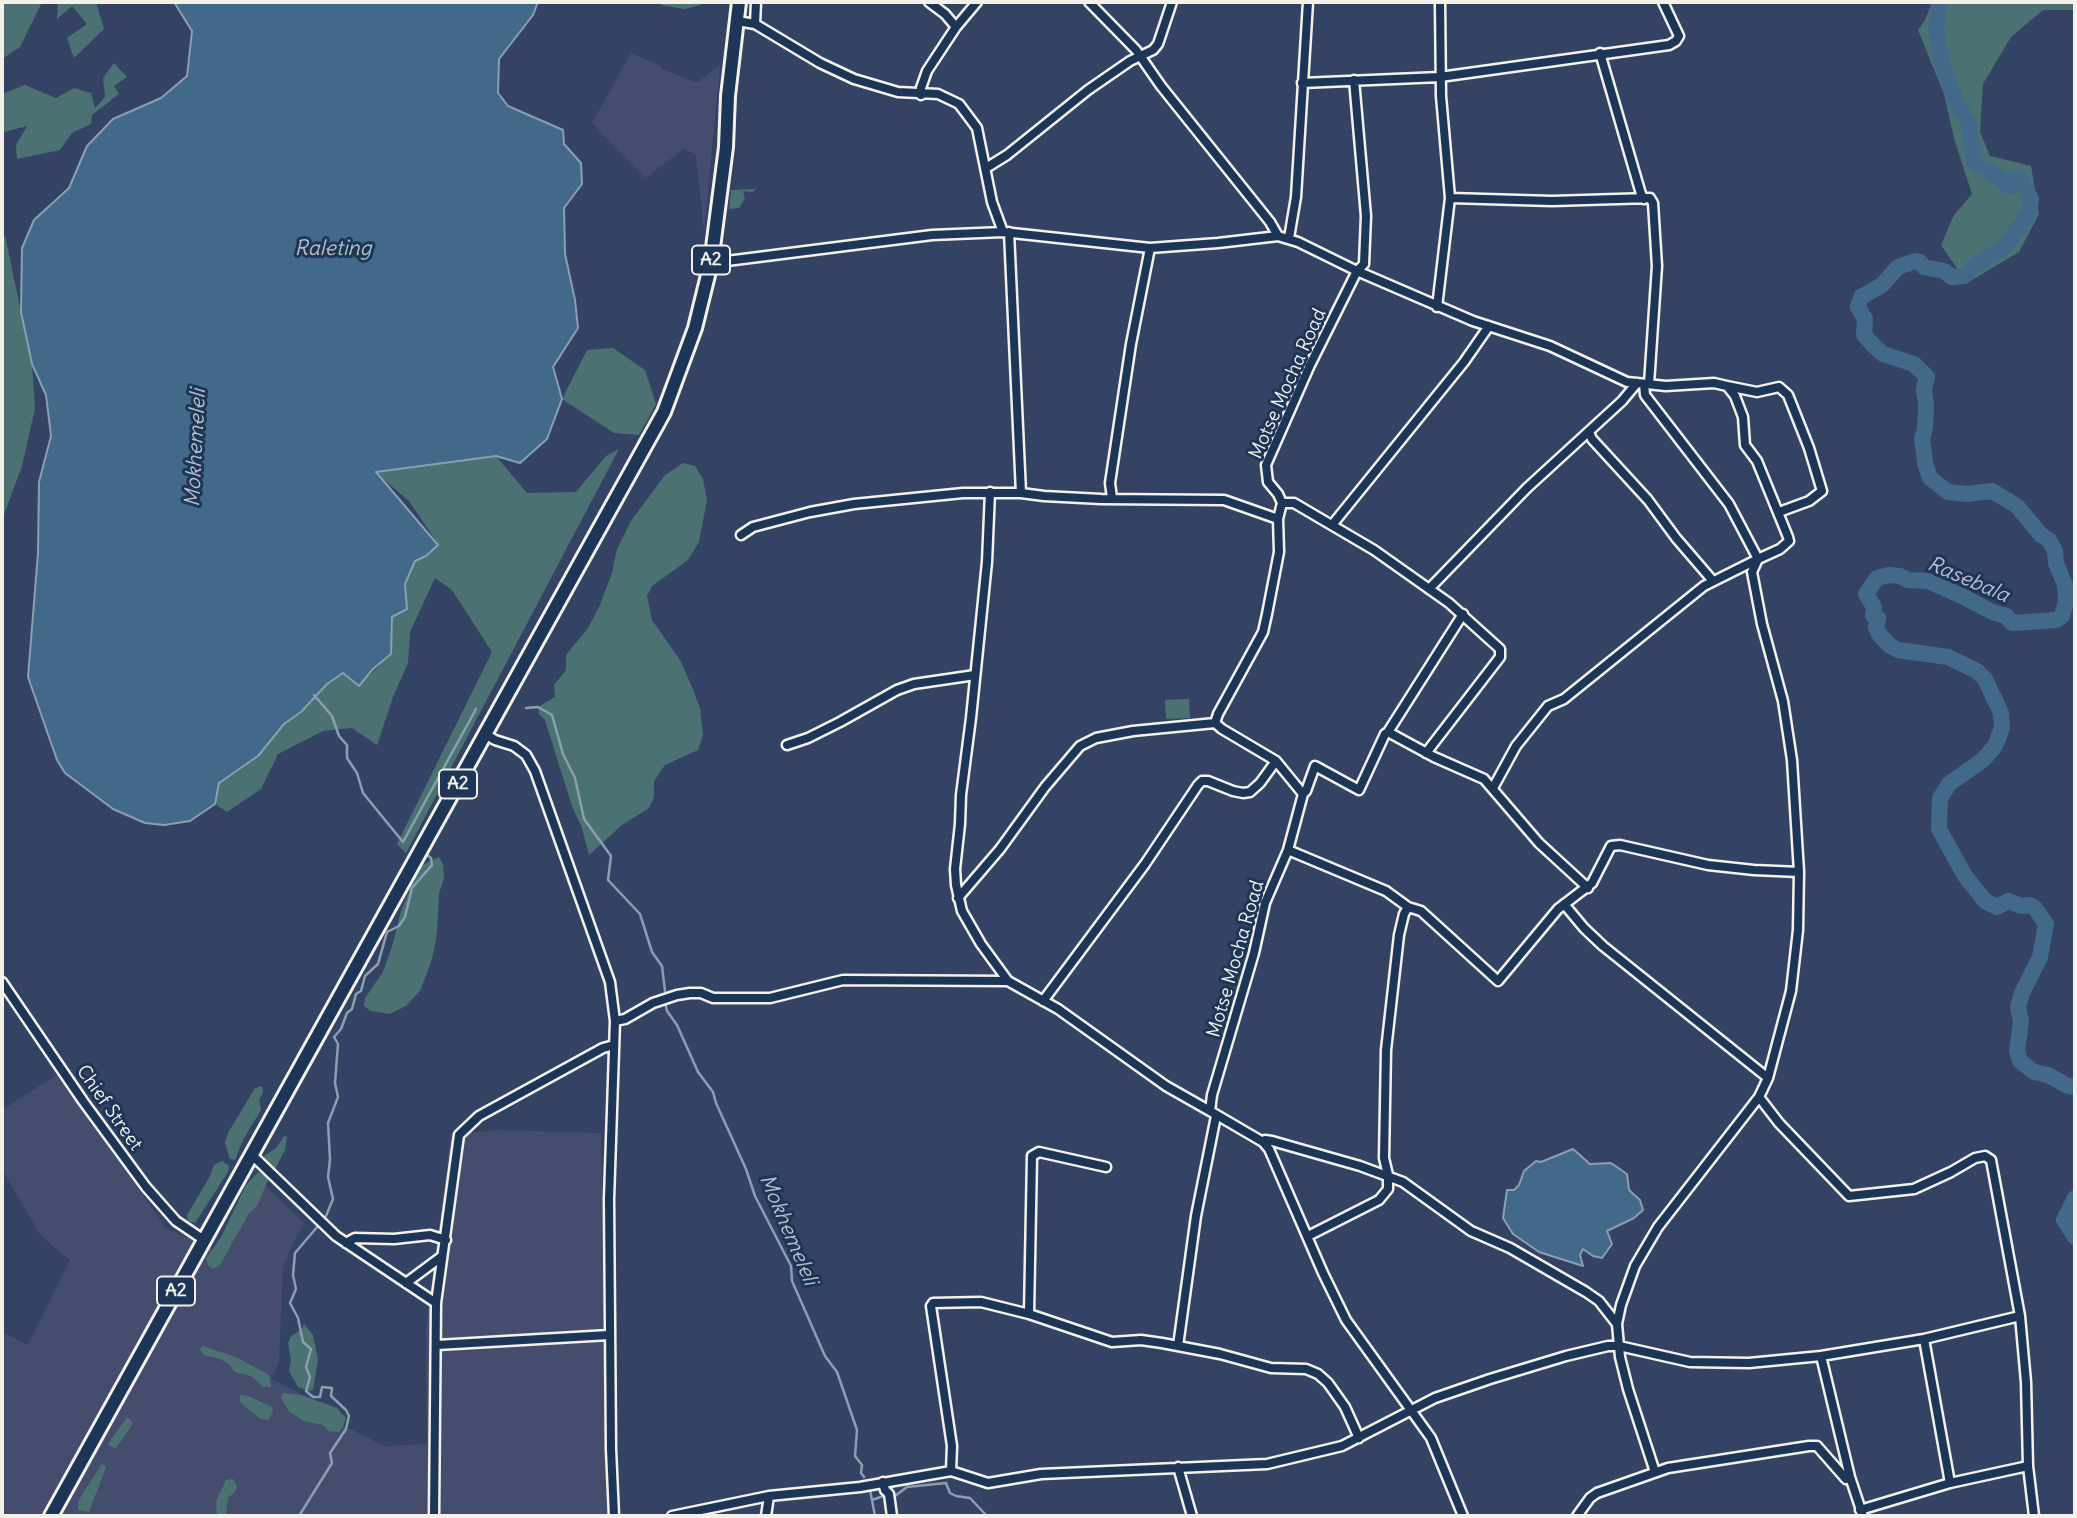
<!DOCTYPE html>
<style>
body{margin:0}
#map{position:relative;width:2077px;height:1518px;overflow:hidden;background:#344364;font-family:Delius,sans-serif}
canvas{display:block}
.frame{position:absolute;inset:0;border:4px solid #f4f1e8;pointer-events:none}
</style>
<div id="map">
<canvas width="2077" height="1518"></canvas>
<div class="frame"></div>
</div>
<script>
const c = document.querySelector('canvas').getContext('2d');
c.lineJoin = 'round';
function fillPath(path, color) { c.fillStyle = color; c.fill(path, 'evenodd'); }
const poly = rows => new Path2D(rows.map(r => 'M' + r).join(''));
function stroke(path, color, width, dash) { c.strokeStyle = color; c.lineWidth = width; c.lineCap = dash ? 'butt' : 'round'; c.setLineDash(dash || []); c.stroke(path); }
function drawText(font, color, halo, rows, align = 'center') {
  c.font = font + ' Delius,sans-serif'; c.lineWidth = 6; c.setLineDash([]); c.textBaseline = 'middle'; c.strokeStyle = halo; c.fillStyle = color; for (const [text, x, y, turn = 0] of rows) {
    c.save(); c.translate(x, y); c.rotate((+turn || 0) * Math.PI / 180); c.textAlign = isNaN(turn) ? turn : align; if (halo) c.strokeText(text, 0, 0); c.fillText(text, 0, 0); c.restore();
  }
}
const built = poly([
 [631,53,661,66,662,69,697,83,720,65,704,232,696,154,684,149,645,178,592,123],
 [58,1074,166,1228,216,1251,260,1180,305,1224,295,1239,283,1268,279,1362,272,1379,344,1416,340,1424,384,1446,427,1444,426,1327,451,1134,500,1130,601,1133,608,1516,2,1516,2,1332,28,1345,70,1260,41,1236,2,1169,2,1110]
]);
const green = poly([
 [2,2,42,2,20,47,2,59],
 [58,2,96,2,104,29,74,58,67,38,87,24,72,6,57,19],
 [661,2,701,2,701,5,684,9,661,5],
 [1932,2,2075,2,2075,10,2043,10,2011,37,1983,84,1980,132,1990,156,2031,166,2039,214,2019,252,1967,283,1941,245,1954,215,1972,194,1954,138,1944,94,1918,30,1925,20],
 [114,63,127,77,114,86,119,94,92,115,91,124,72,133,60,150,17,159,16,145,27,126,4,132,2,135,2,94,25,85,56,98,74,88,91,93,95,108,105,97,103,78],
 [757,189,752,192,743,191,745,198,739,208,729,209,731,190],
 [5,236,32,364,35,408,22,466,2,520,2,240],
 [613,348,645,370,656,404,639,435,614,433,562,399,587,350],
 [619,449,406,853,397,844,492,652,452,590,435,578,410,632,408,663,393,697,377,745,352,728,323,731,278,754,261,789,227,812,215,804,218,783,258,756,284,724,301,712,327,684,343,673,359,686,391,654,392,617,407,609,405,584,415,561,426,556,438,544,409,501,375,472,496,456,527,493,576,492,606,456],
 [683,463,695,466,703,479,707,500,699,542,688,560,652,586,647,596,652,620,680,660,692,687,700,708,703,735,698,750,665,765,654,781,654,797,649,808,622,825,589,855,582,828,572,806,545,720,539,714,538,707,555,697,554,685,566,670,566,655,588,628,599,607,612,573,617,549,631,521,665,475],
 [1189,699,1190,718,1166,719,1165,700],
 [439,857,443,864,444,879,439,893,437,933,432,959,420,991,406,1006,390,1014,371,1011,364,1006,365,998,383,972,393,943,401,911,416,875,422,865],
 [262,1086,263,1093,259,1100,261,1110,244,1138,235,1160,230,1159,225,1143,228,1133,255,1088],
 [284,1136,287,1137,285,1150,275,1169,270,1168,264,1161,264,1156,276,1148],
 [222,1161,229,1166,228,1172,195,1223,188,1221,187,1215,209,1178,214,1165],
 [258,1172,265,1174,268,1180,257,1206,248,1215,220,1265,213,1269,208,1265,206,1259,221,1237,246,1185],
 [304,1324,313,1335,318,1360,313,1390,310,1391,298,1387,289,1371,291,1360,288,1343,291,1336,302,1329],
 [203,1346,236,1357,269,1375,271,1387,264,1387,251,1376,235,1372,229,1364,220,1359,204,1355,200,1349],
 [283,1393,301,1395,337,1408,346,1418,343,1427,339,1432,328,1431,323,1425,303,1421,289,1411,285,1405,281,1398],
 [240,1395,248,1396,272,1407,273,1411,269,1420,261,1419,245,1407,240,1402],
 [127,1417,132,1421,131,1427,116,1448,112,1447,108,1444],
 [102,1464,106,1467,89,1512,78,1510,78,1502,84,1491],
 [233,1479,237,1486,235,1492,229,1497,227,1503,226,1516,217,1516,216,1501,226,1480]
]);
const water = poly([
 [174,2,538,2,533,15,499,59,498,93,508,106,563,130,564,144,581,163,582,184,564,208,565,254,575,300,578,328,553,367,562,399,547,439,520,463,496,456,376,472,438,545,426,556,415,561,405,584,407,609,392,617,391,654,373,669,359,686,343,673,327,684,301,712,284,724,258,756,219,783,215,804,190,821,164,825,145,823,113,809,65,773,57,760,28,677,38,553,39,482,51,436,46,395,32,364,21,312,22,248,34,220,69,188,87,146,113,119,161,98,187,76,192,31,174,2],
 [1573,1149,1590,1164,1611,1163,1627,1174,1629,1190,1640,1200,1643,1210,1634,1218,1607,1231,1612,1244,1602,1258,1593,1256,1583,1249,1580,1255,1583,1266,1539,1252,1513,1234,1503,1218,1507,1190,1514,1190,1519,1185,1524,1171,1536,1161,1541,1162,1573,1149]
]);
const stream = poly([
 [314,695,332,716,339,736,347,745,347,758,357,773,363,793,403,842,476,709],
 [526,708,538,707,552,715,563,754,575,778,584,819,611,856,608,880,640,914,652,952,662,966,665,991],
 [665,1002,667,1011,677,1025,698,1072,713,1092,716,1103,746,1169,755,1196,791,1266,792,1281,825,1356,837,1372,857,1430,855,1456,862,1465,861,1473,864,1477],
 [326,1216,333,1199,328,1177,330,1159,328,1123,338,1097,335,1083,338,1044,334,1037,341,1029,347,1013,352,1009,356,994,361,991,365,976,378,964,387,932,399,926,405,917,412,888,432,865,431,858,426,854],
 [870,1490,872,1500,889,1494,895,1496,907,1487,946,1483,950,1493,956,1496,970,1498,987,1516],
 [872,1500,875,1516],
 [299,1516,332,1463,330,1453,346,1429,349,1416,346,1410,331,1396,332,1388,322,1387,320,1397,313,1397,306,1391,310,1377,306,1367,311,1349,303,1342,298,1318,290,1303,296,1289,293,1275,295,1253,318,1226]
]);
const river = poly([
 [1939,2,1936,30,1942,63,1956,102,1969,124,1974,162,2001,178,2007,185,2011,186,2015,178,2021,180,2031,199,2029,213,2003,249,1975,265,1964,276,1952,277,1944,271,1924,267,1920,262,1915,261,1898,267,1882,285,1861,297,1858,307,1865,319,1864,335,1875,347,1883,354,1914,364,1927,377,1924,389,1926,404,1925,428,1922,438,1925,463,1930,478,1948,492,1967,494,1992,491,2017,506,2041,535,2049,540,2055,551,2056,563,2065,585,2066,602,2062,616,2056,620,2012,623,2006,616,1992,612,1966,598,1928,581,1908,580,1900,576,1889,575,1877,578,1866,594,1874,607,1873,615,1878,618,1876,627,1879,634,1889,645,1898,650,1948,657,1977,671,1985,679,2001,713,2002,728,1995,746,1984,759,1949,784,1940,798,1939,829,1965,876,1985,901,1997,907,2008,901,2022,906,2030,905,2035,908,2046,924,2040,957,2022,993,2018,1007,2021,1021,2017,1051,2020,1061,2034,1072,2048,1075,2068,1086,2075,1087],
 [2075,1198,2064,1220,2075,1237]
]);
const minor = poly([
 [929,2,945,14,956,27],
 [1089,2,1136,50,1161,86,1270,222,1278,236],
 [737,21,755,24,820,63,854,79,898,92,938,94,959,104,977,128,992,202,1003,232],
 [755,24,756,2],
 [1600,53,1641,194,1644,199],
 [1354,80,1366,216,1364,264,1357,271,1473,321,1550,346,1627,382,1666,386,1714,383,1727,386,1735,396,1743,417,1745,445,1757,461,1788,537,1789,541,1780,549,1758,559,1752,572,1762,624,1783,701,1792,760,1799,872],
 [1302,83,1440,77,1669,45,1676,41,1679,36,1663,2],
 [921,95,921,88,927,71,956,27,977,2],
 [986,168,1007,155,1088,90,1130,61,1153,50,1158,44,1172,2],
 [1450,198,1552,201,1650,198,1653,203,1657,266,1649,384],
 [1009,232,1021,493],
 [1289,238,1296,197,1308,2],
 [711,263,932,235,1003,232,1150,248,1218,243,1278,236,1298,242,1357,271,1310,365,1266,465,1268,482,1278,494,1282,503,1278,519,1279,552,1267,614,1263,632,1218,714,1215,723,1222,729,1276,761,1303,794,1288,850,1265,903,1254,953,1212,1095,1210,1111,1263,1142,1269,1149,1323,1273,1346,1320,1431,1438,1463,1516],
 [1437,307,1450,198,1441,96,1440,2],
 [1727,386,1757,392,1779,387,1788,395,1809,448,1822,491,1809,501,1779,512],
 [1589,432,1592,439,1648,500,1676,538,1713,581],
 [990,492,987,562,971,718,961,795,960,824,955,869,956,885,962,911,981,944,1008,981,1058,1009,1166,1086,1210,1111],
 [1112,498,1110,483,1131,344,1150,248],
 [1282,503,1294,503,1374,550,1449,603,1500,649,1500,657,1426,753],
 [1332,525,1464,362,1489,326],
 [741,535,753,527,810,512,854,504,963,493,1021,493,1044,496,1101,499,1224,500,1278,519],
 [1429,589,1527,488,1622,401,1637,383],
 [1463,614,1388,732,1434,757,1484,779,1539,843,1588,888],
 [485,734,495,740,514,746,526,755,535,771,610,982,615,1021,609,1199,611,1449,614,1516],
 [787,745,808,738,840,722,897,690,914,684,975,675],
 [1493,788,1516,746,1548,706,1564,699,1704,586,1758,559,1729,504,1645,395,1644,384],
 [1303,794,1306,791,1315,766,1359,790,1385,734,1388,732],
 [1288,850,1386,891,1408,907,1404,914,1399,935,1386,1050,1384,1158,1388,1175,1388,1189,1379,1200,1308,1236],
 [958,898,1000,849,1045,787,1080,746,1096,738,1133,731,1215,723],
 [1564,904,1584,928,1603,946,1768,1078],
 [1408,907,1421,911,1498,981,1558,909,1592,883,1611,846,1620,845,1708,865,1754,870,1799,872,1798,930,1791,991,1768,1078,1759,1097,1658,1227,1635,1266,1621,1305,1617,1324,1620,1357,1628,1389,1655,1472],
 [2,982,83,1101,146,1187,176,1221,204,1240],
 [1043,1001,1145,864,1198,785,1202,781,1208,781,1233,791,1243,793,1250,792,1260,783,1276,761],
 [615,1021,625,1019,653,1003,677,995,690,993,701,993,713,998,770,998,843,980,1008,981],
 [1759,1097,1779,1123,1849,1196,1914,1189,1951,1172,1975,1158,1985,1156,1991,1160,2020,1316,2026,1382,2028,1466,2034,1516],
 [1263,1142,1265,1140,1272,1141,1360,1166,1403,1182,1471,1231,1510,1248,1586,1292,1599,1301,1617,1324],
 [251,1154,336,1236,436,1303],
 [346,1243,355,1238,394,1239,430,1235,446,1240],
 [406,1283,441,1257],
 [1029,1314,1032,1156,1039,1152,1106,1167],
 [437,1345,609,1335],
 [1178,1346,1196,1216,1216,1116],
 [1821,1356,1850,1477,1863,1516],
 [1178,1467,1192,1516],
 [951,1471,952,1446,931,1306,933,1303,981,1302,1029,1314,1112,1342,1141,1340,1162,1343,1220,1354,1271,1368,1306,1369,1318,1374,1328,1383,1345,1407,1359,1438],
 [883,1482,885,1490,889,1494,892,1516],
 [1950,1483,2028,1466],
 [1860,1510,1950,1483,1924,1339],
 [434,1516,436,1303,459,1135,479,1116,603,1048,614,1045],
 [672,1516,769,1496,860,1487,951,1471,988,1483,1041,1474,1267,1464,1342,1446,1435,1398,1490,1379,1566,1356,1608,1346,1619,1346,1690,1362,1749,1363,1821,1356,1924,1339,2020,1316],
 [766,1516,769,1496],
 [1577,1516,1590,1498,1597,1493,1668,1468,1809,1446,1817,1446,1846,1479,1850,1477]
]);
const primary = poly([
 [51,1516,664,412,695,328,711,263,726,147,728,96,739,2]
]);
const shields = [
 [711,260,38],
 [458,784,38],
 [176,1291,38]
];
const shieldNames = [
 ["A2",711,260],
 ["A2",458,784],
 ["A2",176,1291]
];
const streetNames = [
 ["Motse Mocha Road",1288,384,-66],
 ["Motse Mocha Road",1236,959,-74],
 ["Chief Street",109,1108,55]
];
const waterNames = [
 ["Raleting",333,249],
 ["Mokhemeleli",196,448,-87],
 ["Rasebala",1968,580,23],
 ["Mokhemeleli",788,1230,67]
];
fillPath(built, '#444d6d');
fillPath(green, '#4c7173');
fillPath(water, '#43698a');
stroke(water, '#8a9fb0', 2);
stroke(stream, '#8a9fb0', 2.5);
stroke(river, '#43698a', 16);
stroke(minor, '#f4f1e8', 13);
stroke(primary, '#f4f1e8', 18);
stroke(minor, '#1d3557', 8);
stroke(primary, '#1d3557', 12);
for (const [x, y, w] of shields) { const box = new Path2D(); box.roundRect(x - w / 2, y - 14.5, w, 29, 5); c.fillStyle = '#1d3557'; c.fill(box); stroke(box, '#f4f1e8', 2); }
drawText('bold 18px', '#f4f1e8', null, shieldNames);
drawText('19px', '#f4f1e8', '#1d3557', streetNames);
drawText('italic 21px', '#b6c1c7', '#1d3557', waterNames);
</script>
